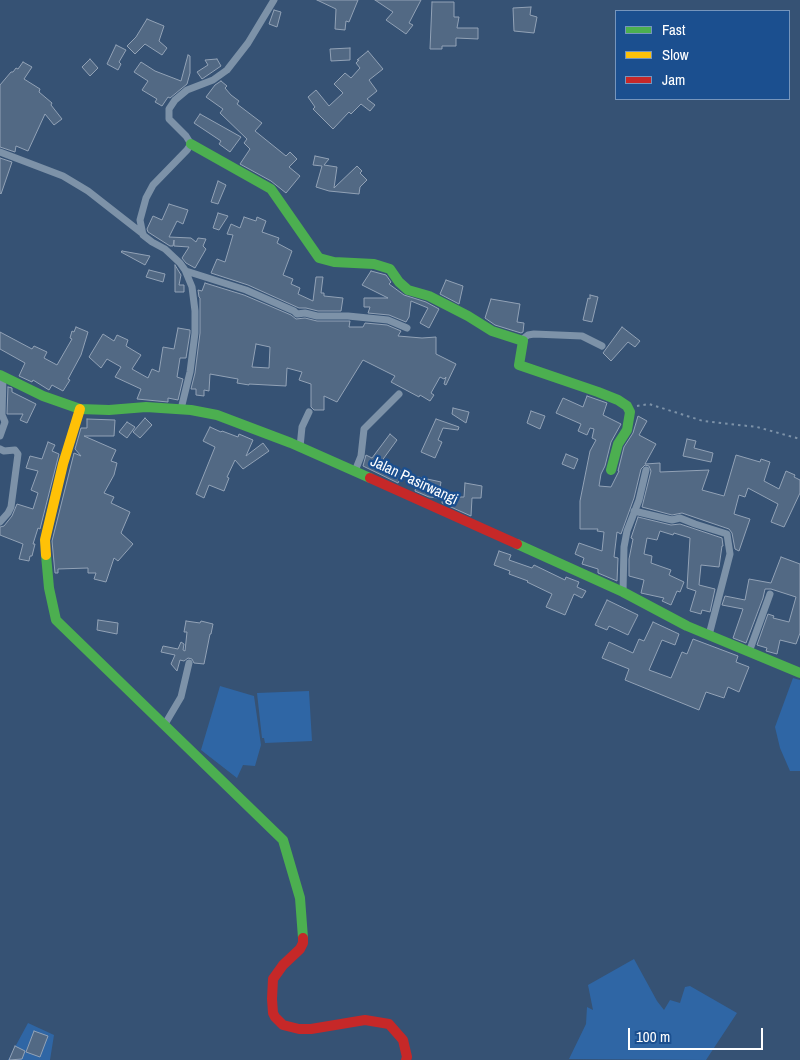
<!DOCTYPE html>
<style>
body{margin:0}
#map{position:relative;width:800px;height:1060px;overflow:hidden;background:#365274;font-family:"Archivo Narrow",sans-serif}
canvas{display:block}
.legend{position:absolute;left:615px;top:10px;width:175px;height:90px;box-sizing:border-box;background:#1b4f8f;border:1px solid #7695bc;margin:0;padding:6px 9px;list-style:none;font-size:15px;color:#fff}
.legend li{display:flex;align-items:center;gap:10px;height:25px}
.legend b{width:25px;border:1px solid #7695bc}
.scale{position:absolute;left:628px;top:1028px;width:135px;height:22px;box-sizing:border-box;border:2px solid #fff;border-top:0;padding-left:6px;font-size:15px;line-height:18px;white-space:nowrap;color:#fff;-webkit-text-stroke:4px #1b4f8f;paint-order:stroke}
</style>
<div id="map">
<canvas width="800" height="1060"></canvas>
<ul class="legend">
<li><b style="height:6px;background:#4caf50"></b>Fast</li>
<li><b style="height:6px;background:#ffc107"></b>Slow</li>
<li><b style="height:6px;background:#c62828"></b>Jam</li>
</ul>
<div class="scale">100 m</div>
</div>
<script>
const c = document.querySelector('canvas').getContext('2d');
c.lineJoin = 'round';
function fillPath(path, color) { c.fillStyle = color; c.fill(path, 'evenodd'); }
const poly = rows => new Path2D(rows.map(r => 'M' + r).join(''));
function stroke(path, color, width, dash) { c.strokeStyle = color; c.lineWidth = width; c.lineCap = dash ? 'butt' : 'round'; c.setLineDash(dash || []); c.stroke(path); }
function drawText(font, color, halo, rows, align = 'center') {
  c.font = font + ' "Archivo Narrow",sans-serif'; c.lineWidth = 5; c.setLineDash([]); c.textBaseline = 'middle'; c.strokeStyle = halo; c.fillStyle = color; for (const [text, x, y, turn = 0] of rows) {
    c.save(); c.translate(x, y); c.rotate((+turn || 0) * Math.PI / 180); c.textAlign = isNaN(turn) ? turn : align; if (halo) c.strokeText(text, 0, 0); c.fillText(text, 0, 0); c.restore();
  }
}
const green = poly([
 [793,678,800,680,800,771,790,771,780,748,775,727],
 [220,686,254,696,261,745,255,766,243,765,237,778,201,750],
 [309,691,312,741,265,743,264,738,262,738,257,693],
 [634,959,657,1001,664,1010,670,1000,680,1003,685,987,690,986,737,1013,706,1060,569,1059,586,1024,587,1007,593,1010,588,985],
 [28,1023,54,1035,50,1060,8,1060]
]);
const building = poly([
 [317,0,358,0,349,22,346,21,345,30,335,29,336,9,317,0],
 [375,0,421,0,409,23,413,25,406,34,386,20,393,12,375,0],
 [432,2,454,2,454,17,459,17,457,28,478,28,478,39,456,38,456,46,442,46,442,49,430,49,432,2],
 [531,7,530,15,537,17,534,33,514,31,513,8,531,7],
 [274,10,281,12,277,27,269,24,274,10],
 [147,19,164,26,159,41,167,48,162,55,145,44,135,54,127,46,136,37,147,19],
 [116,45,126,50,119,62,121,64,118,70,107,64,116,45],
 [350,48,350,60,331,61,330,49,350,48],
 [368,51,383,69,369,80,377,91,367,99,375,105,370,111,361,104,351,114,349,112,333,129,313,109,315,107,308,97,316,90,329,106,343,93,334,84,345,73,351,78,360,68,356,63,359,60,357,60,368,51],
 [188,55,190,56,190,73,187,84,170,98,168,97,162,106,155,102,157,99,142,90,148,81,134,72,141,62,155,71,181,81,188,55],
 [90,59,98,68,90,76,82,67,90,59],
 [217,59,221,66,202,79,197,72,208,65,205,60,217,59],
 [23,62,32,67,24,79,40,89,39,92,52,103,51,105,62,119,54,125,45,114,28,151,16,146,15,152,0,147,0,85,11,72,13,72,16,68,18,69,23,62],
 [221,81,227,86,225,88,231,95,239,101,237,104,262,123,255,131,286,156,290,152,297,159,289,167,300,176,286,193,271,181,240,164,250,149,244,143,247,139,220,113,223,109,206,97,215,85,221,81],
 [200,114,241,137,230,152,219,144,221,141,194,123,200,114],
 [315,156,329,159,324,165,337,167,334,188,357,166,362,171,360,173,367,180,360,187,359,194,329,191,316,187,322,166,313,165,315,156],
 [0,158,12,162,1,194,0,193,0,158],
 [218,181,226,185,218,204,211,202,218,181],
 [169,204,188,210,183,224,177,221,169,237,191,238,196,242,198,238,206,239,203,246,206,249,195,268,186,263,182,258,189,247,174,246,174,240,173,246,170,246,148,232,147,229,153,216,162,220,169,204],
 [218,213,228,216,219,230,213,228,218,213],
 [244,217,256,221,257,217,266,221,262,232,279,238,277,243,292,251,283,275,293,279,291,284,300,288,298,294,313,301,316,277,323,277,321,293,324,293,324,296,343,298,341,311,318,311,306,308,299,308,248,285,211,273,217,259,225,262,233,235,227,234,231,224,240,228,244,217],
 [122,251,150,256,145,265,121,252,122,251],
 [175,265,181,275,179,285,184,285,184,292,175,292,175,265],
 [149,270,165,274,163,282,146,277,149,270],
 [371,271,386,275,391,282,389,284,404,295,426,302,439,309,429,328,420,323,428,308,411,301,409,317,406,322,389,315,368,313,370,307,364,307,364,298,388,298,362,285,371,271],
 [446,280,463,286,459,304,440,294,446,280],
 [205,283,244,295,291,315,296,319,305,318,317,321,350,321,349,327,363,327,365,323,387,325,401,331,398,336,422,338,436,337,436,354,456,364,446,385,444,384,446,377,444,379,440,377,431,393,434,395,430,401,420,395,419,397,391,382,395,376,363,360,337,402,324,396,324,410,314,410,311,407,311,384,299,380,302,372,287,368,286,386,249,384,249,385,237,383,238,379,210,374,209,391,204,390,204,396,196,395,196,389,191,389,195,373,200,333,200,298,199,297,198,290,202,291,205,283],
 [256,344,270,347,269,368,252,367,256,344],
 [590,295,598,297,592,322,583,320,588,298,590,299,590,295],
 [491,299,520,304,517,322,524,323,523,332,521,333,495,325,485,318,491,299],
 [76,327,88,332,81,355,68,379,70,380,63,391,52,385,49,390,33,380,32,382,19,376,25,363,0,349,0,332,32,349,34,346,47,352,44,358,57,365,72,339,70,338,72,331,74,332,76,327],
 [622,327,640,341,635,347,628,342,611,361,603,353,622,327],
 [178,328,190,330,190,333,186,358,180,358,177,377,183,379,178,400,168,398,168,402,137,399,141,389,115,377,121,367,107,359,101,368,89,357,103,334,114,341,117,335,128,340,126,346,141,355,132,369,148,378,152,369,159,372,163,347,174,349,178,328],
 [8,387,12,388,12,392,36,404,27,423,20,420,23,414,7,414,8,387],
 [587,396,607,403,603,415,621,424,611,442,605,466,601,474,599,486,611,487,619,471,618,471,624,447,633,433,638,416,647,421,639,435,656,444,645,464,660,463,660,472,709,470,702,490,724,496,736,455,760,462,761,459,770,462,764,481,779,489,786,471,795,475,794,477,800,480,800,493,784,527,771,522,778,504,748,488,745,497,739,495,734,514,750,519,739,551,735,549,732,533,729,529,682,513,672,515,642,507,651,471,649,466,645,465,641,469,634,498,621,534,617,532,614,557,618,558,617,581,598,573,598,569,582,564,584,558,575,554,579,543,602,551,604,532,597,531,598,529,580,529,580,501,590,451,596,440,592,438,594,429,590,428,587,435,578,431,581,424,556,413,563,398,583,407,587,396],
 [453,408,469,412,466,423,452,414,453,408],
 [531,411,545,416,540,429,527,423,531,411],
 [145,418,152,425,140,438,133,432,145,418],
 [87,419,115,420,114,436,84,436,116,450,111,461,117,463,114,475,104,493,114,497,111,503,130,512,121,533,133,544,118,561,114,558,106,582,94,579,96,573,88,573,88,568,58,569,58,573,55,573,52,541,74,453,81,456,75,449,81,428,87,428,87,419],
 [436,419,459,427,458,430,443,428,438,440,442,442,435,458,421,452,436,419],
 [127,422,135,427,127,438,119,432,127,422],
 [210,427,221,432,222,431,238,437,239,434,253,440,246,456,263,443,269,451,243,469,235,460,227,477,229,478,224,491,209,485,204,498,196,494,215,447,203,441,210,427],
 [390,434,397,440,381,462,403,472,398,483,363,466,366,455,372,458,390,434],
 [687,439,696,441,694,448,713,453,711,462,683,456,687,439],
 [48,442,55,445,52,451,59,454,40,529,38,528,33,544,35,544,32,556,30,556,29,561,19,559,23,544,0,535,0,527,4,526,12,516,17,504,33,509,38,493,31,490,38,471,26,468,30,456,42,459,48,442],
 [566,454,578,459,574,469,562,464,566,454],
 [418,477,441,482,438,498,429,497,415,491,418,477],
 [465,483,482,486,481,498,472,498,471,516,442,503,443,497,454,499,454,497,464,497,465,483],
 [638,517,671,525,680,524,722,538,723,546,722,546,719,567,701,565,699,585,715,589,710,612,702,610,701,614,690,611,696,591,687,588,690,538,674,533,673,535,660,531,657,540,647,538,644,554,652,556,651,563,671,570,669,575,684,582,680,592,677,591,671,605,662,601,664,598,641,593,644,580,629,576,629,559,633,539,631,538,638,517],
 [499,551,511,555,509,560,532,568,534,565,565,580,566,577,579,582,577,587,586,591,582,598,574,594,565,615,546,607,552,594,527,582,528,581,509,574,510,571,494,565,499,551],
 [781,557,800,564,800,633,796,644,780,640,777,654,766,651,767,648,757,645,768,614,774,616,773,618,789,622,796,597,771,589,765,589,763,598,746,643,733,638,743,609,722,605,725,596,745,600,749,579,771,583,781,557],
 [607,600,638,615,628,635,609,626,607,630,595,625,607,600],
 [98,620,118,623,117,634,97,630,98,620],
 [186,621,200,623,201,621,213,624,211,634,210,634,204,664,194,663,192,659,188,658,184,661,180,660,177,671,171,664,175,655,161,652,163,646,178,649,181,642,184,644,183,650,185,651,187,632,184,632,186,621],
 [653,622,679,634,675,645,662,640,649,670,671,678,682,652,687,654,693,639,738,656,736,662,749,667,739,692,728,687,724,698,706,692,699,710,625,680,629,669,602,658,609,642,633,653,639,639,644,641,653,622],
 [34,1031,48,1036,40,1057,26,1052,34,1031],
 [15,1046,25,1051,22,1059,9,1060,15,1046]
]);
const path = poly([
 [637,406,649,404,703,421,757,427,800,439]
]);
const street = poly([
 [0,152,63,176,88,191,143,234],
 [186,271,246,290,294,311,297,314,305,313,317,316,348,316,388,320,407,328],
 [523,341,524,338,528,335,534,334,582,336,602,346],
 [181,409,190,372,195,333,195,311,192,287,185,270,180,263,165,249,152,242,143,235,140,220,146,198,153,185,187,150,191,144,186,136,169,119,169,109,175,100,187,90,213,80,227,70,248,43,274,0],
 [0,436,5,422,2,415,3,377],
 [300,447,302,427,309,412],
 [0,449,4,451,15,450,18,454,11,507,8,513,0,522],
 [355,471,361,456,364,429,399,394],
 [634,511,672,520,680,518,695,524,727,534,730,554,709,635],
 [623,592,624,547,627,531,639,500,646,470],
 [749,652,770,594],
 [165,724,181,697,189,663]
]);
const fast = poly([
 [191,144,271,189,319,258,334,262,374,264,390,269,399,282,408,290,429,296,468,316,492,331,523,341,519,365,598,392,618,400,627,406,630,412,627,430,618,444,611,470],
 [0,375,43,396,80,409,109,410,146,407,191,410,217,415,291,443,370,478],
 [517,544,623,592,687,626,800,673],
 [46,555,49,588,56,620,283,840,300,898,303,938]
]);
const slow = poly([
 [46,555,45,540,63,464,80,409]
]);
const jam = poly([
 [370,478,517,544],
 [303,938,303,943,300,949,283,965,273,979,272,999,273,1013,275,1017,283,1025,299,1029,311,1029,365,1020,389,1024,403,1040,407,1057,406,1060]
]);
const streetNames = [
 ["Jalan Pasirwangi",414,481,25]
];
fillPath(green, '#2f66a5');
fillPath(building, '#526984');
stroke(building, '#92a2b6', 1);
stroke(path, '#7d92a8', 2, [2.5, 4]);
stroke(street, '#7d92a8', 7);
stroke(fast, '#4caf50', 10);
stroke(slow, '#ffc107', 10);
stroke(jam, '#c62828', 10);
drawText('15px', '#fff', '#1b4f8f', streetNames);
</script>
